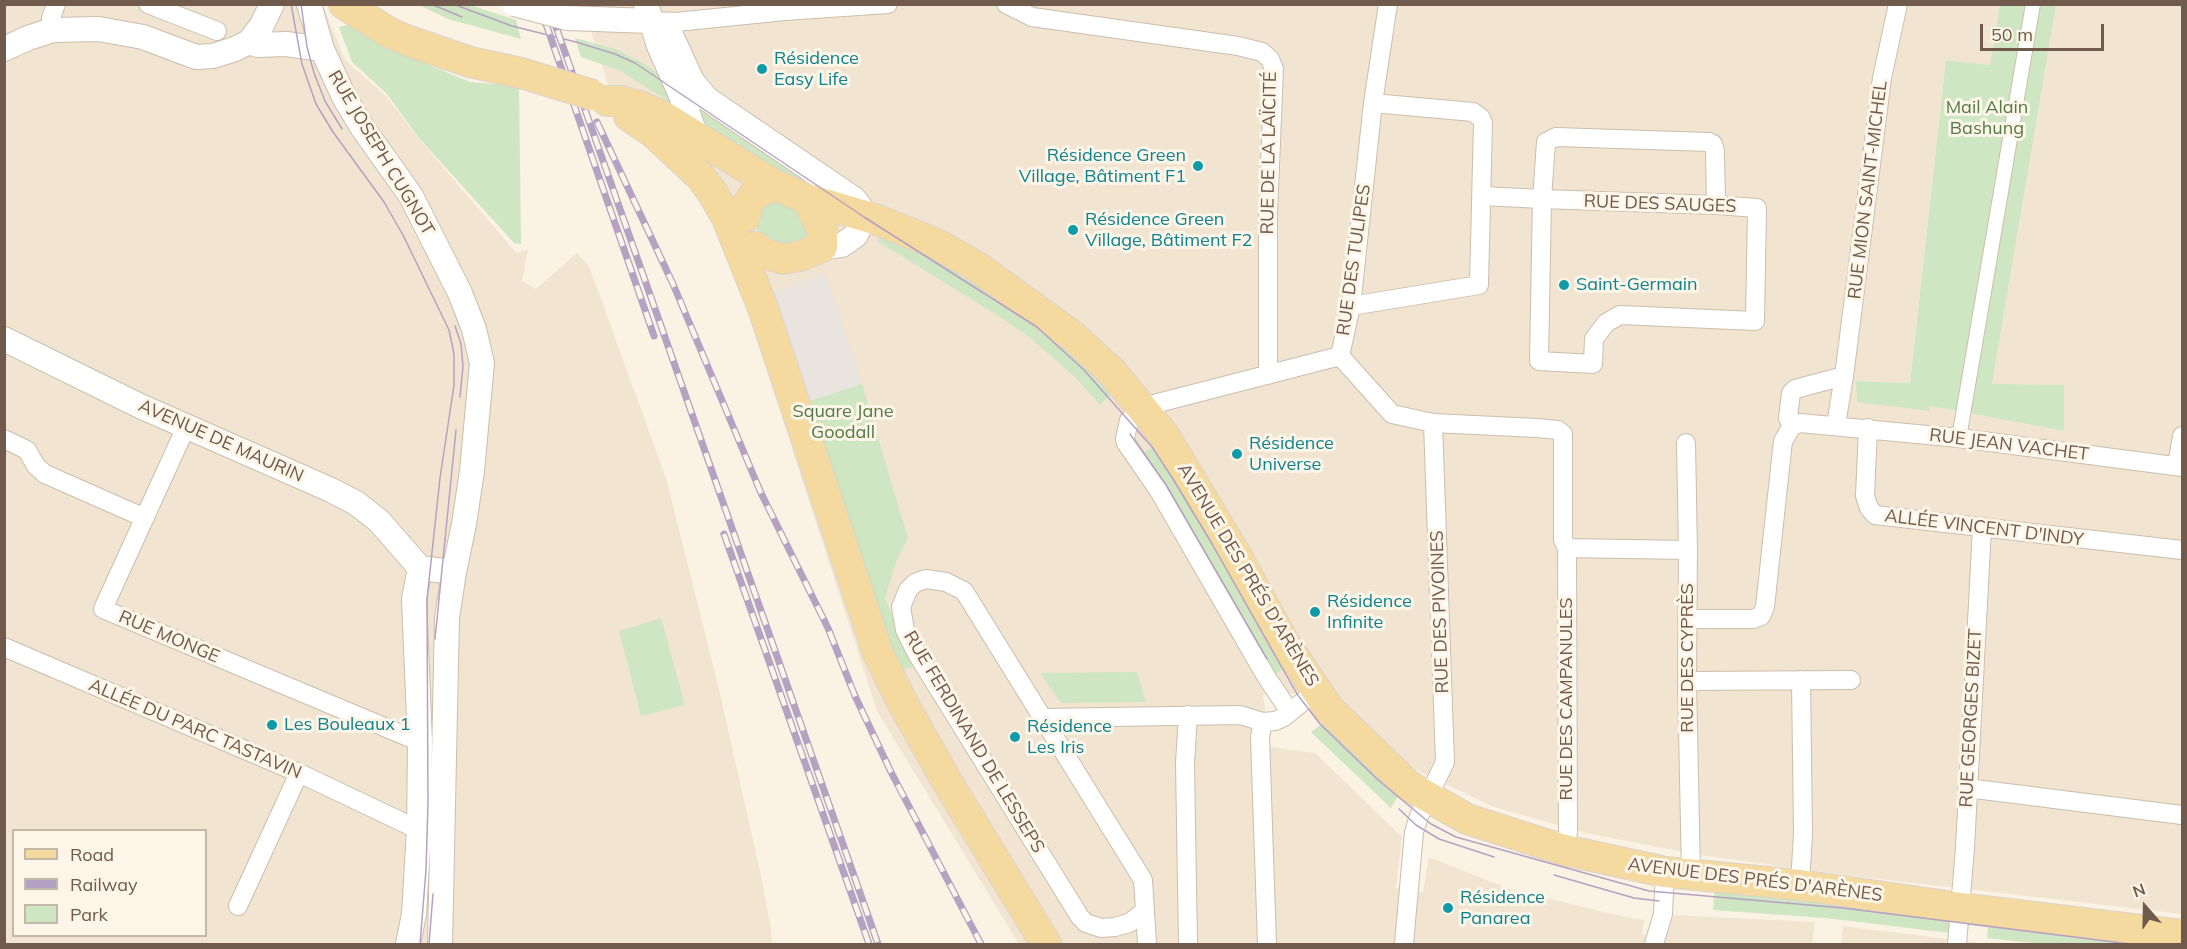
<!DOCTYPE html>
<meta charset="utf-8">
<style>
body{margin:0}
#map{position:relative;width:2187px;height:949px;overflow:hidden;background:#faf2e2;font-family:Mulish,sans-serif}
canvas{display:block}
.frame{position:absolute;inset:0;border:6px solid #6f5a4b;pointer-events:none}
.legend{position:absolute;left:12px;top:829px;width:195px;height:108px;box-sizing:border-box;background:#fdf6e8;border:2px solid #c4b8a9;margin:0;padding:8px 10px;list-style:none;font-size:18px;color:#6f5a4b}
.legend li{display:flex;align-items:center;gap:12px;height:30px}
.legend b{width:30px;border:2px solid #c4b8a9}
.north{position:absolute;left:2115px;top:877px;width:60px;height:60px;-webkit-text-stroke:4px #fdf6e8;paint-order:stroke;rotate:340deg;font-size:16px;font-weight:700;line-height:24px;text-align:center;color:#6f5a4b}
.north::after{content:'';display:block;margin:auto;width:21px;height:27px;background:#6f5a4b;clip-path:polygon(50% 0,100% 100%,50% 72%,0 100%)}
.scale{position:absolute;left:1980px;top:24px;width:124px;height:27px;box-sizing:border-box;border:3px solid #6f5a4b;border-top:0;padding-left:8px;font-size:18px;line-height:21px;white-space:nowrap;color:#6f5a4b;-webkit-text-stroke:4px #fdf6e8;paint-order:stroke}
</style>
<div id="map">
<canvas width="2187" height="949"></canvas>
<div class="frame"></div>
<ul class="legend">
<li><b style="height:8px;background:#f4da9f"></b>Road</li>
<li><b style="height:8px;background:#b5a2c2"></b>Railway</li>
<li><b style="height:16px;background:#cee6c2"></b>Park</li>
</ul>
<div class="north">N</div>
<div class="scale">50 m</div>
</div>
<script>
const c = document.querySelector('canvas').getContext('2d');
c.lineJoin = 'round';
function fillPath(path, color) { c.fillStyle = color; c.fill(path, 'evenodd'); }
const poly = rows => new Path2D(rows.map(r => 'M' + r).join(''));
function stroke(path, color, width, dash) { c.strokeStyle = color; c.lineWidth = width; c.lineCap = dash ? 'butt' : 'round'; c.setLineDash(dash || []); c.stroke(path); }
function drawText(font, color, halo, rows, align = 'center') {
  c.font = font + ' Mulish,sans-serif'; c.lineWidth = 6; c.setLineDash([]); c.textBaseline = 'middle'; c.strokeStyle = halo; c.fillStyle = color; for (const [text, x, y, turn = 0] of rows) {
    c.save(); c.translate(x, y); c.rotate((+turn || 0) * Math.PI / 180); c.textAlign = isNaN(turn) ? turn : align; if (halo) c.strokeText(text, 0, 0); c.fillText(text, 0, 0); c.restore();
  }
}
const residential = poly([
 [4,5,320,5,324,8,345,60,386,96,415,134,516,253,528,250,522,281,536,289,577,253,589,266,666,478,718,685,761,876,771,929,772,944,5,944],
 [14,830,206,830,206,936,14,936],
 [583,5,2000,5,1990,65,1946,60,1910,383,1857,381,1857,401,1928,411,1930,406,2063,431,2064,385,1992,384,2056,5,2182,5,2182,914,1853,876,1699,855,1586,833,1494,807,1422,773,1392,755,1327,692,1263,695,1270,747,1315,753,1402,837,1396,888,1423,892,1429,857,1509,889,1625,917,1644,920,1642,935,1659,936,1670,915,1815,922,1812,944,1019,944,877,711,745,303,713,216,696,186,616,111],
 [1843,926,1986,944,1841,944]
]);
const industrial = poly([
 [825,273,862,384,805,403,769,295]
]);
const green = poly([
 [419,5,470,5,516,20,521,39,448,19],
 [2000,5,2056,5,1992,384,2064,385,2064,431,1930,406,1929,411,1857,402,1856,381,1910,383,1946,60,1990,65],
 [351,24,400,53,470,82,519,86,521,244,514,243,418,137,387,94,352,62,339,27],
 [575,38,615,49,645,64,667,80,679,108,621,71,581,57],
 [685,90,848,200,797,185,699,124],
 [775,199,810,218,807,241,787,252,758,233,756,226,757,210],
 [883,234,894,237,1007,297,1114,391,1100,405,1076,378,1028,336,997,315,877,241],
 [862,384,908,538,897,559,885,598,913,667,897,672,805,403],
 [1157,443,1286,668,1272,676,1140,457],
 [661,618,685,705,641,716,619,631],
 [1137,672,1146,702,1061,703,1040,673],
 [1328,719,1401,791,1391,808,1311,732],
 [1715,885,1952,914,1950,933,1826,918,1713,910],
 [1989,919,2167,944,2042,944,1987,938]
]);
const pedestrian = poly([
 [1959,438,2033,4]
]);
const minor = poly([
 [148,4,217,31],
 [1006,4,1032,17,1238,46,1262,52,1270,59,1274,69,1268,214,1268,375],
 [653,21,676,22,785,11,888,4],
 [53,30,51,18,56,4],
 [1482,196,1542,199,1716,205,1757,208,1755,321,1620,315,1606,323,1594,339,1593,364,1539,361,1542,199,1546,142,1556,137,1709,142,1713,144,1715,151,1716,205],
 [1351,306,1479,285,1483,123,1481,118,1473,112,1373,103],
 [1340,356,1392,414,1433,423,1537,428,1558,430,1563,434,1563,540,1567,548,1568,832,1564,850],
 [1340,356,1351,306,1373,103,1388,4],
 [1836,425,1844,376,1882,78,1898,4],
 [1792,426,1788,418,1791,393,1795,389,1844,376],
 [186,427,103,609,420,742],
 [1868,428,1865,496,1869,508,1875,515,2182,550],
 [4,439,27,450,36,466,45,474,145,518],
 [1686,443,1688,550,1687,681,1691,874],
 [2177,466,2182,436],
 [1567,548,1688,550],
 [926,579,946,582,964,591,1143,880,1145,911,1129,923,1115,927,1101,928,1086,923,1080,917,917,654,905,630,901,607,908,590,915,583,926,579],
 [1687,619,1753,619,1761,616,1765,607,1783,441,1792,426,1800,423,1959,438,2182,467],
 [4,647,299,773,419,830],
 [1687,681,1851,680],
 [1290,712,1267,678,1159,491,1126,443,1125,439,1129,420,1143,409,1154,404,1340,356],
 [1188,715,1185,763,1188,944],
 [1043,718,1240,715,1263,722,1275,721,1284,717,1316,691],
 [1263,722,1260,737,1267,944],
 [1967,788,2182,815],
 [1800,885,1803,833,1801,680],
 [238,906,299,773],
 [1145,911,1147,944],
 [1404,944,1414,832,1419,816,1445,762,1433,423],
 [1654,944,1663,914,1665,872],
 [1957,944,1965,848,1982,528]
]);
const tertiary = poly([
 [309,4,322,49,344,97,362,127,411,196,460,293,474,329,482,363,472,471,464,524,454,572,447,618,440,944],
 [646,4,659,46,686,107,695,134],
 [567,18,651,21],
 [651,21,670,33,692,81,707,99,854,199,859,205,864,217,856,235,842,245,822,247],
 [249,42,258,45,286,44,322,49],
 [4,49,28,38,53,30,99,29,143,37,196,57,213,56,235,49,249,42,262,25,272,4],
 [4,339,140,406,331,490,356,503,379,521,420,568,454,572],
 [408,944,414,914,419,830,420,742,414,599,420,568]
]);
const primary = poly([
 [344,4,388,32,406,40,470,62,521,73],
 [607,101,620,101,639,106,664,117,775,185,807,199,878,220,939,245,979,268,1074,337,1112,372,1164,435,1236,555,1282,639,1329,709,1409,786,1467,819,1564,850,1665,872,1800,885,1961,908,2182,935],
 [629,116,654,133,700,176,712,192,727,218,763,308,878,653,902,702,948,783,1046,944],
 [745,217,748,203,754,195,775,185],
 [756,247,763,253,783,259,800,256,822,247,822,229,807,199]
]);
const tram = poly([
 [291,4,302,64,316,104,333,132,384,202,403,235,449,330,454,354,454,385,440,478,427,599,428,803,426,870,420,944],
 [301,4,307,47,314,73,325,101,342,129],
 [431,4,462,17],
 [453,4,512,26,576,42,615,54,635,63,864,217,1037,327,1084,370,1152,447,1173,479,1211,542,1297,694,1320,724,1377,779,1431,824,1456,837,1649,891,1843,908,2130,944],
 [455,326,461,344,463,366,460,397],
 [1130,434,1166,485,1267,659],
 [435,639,456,430],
 [1399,809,1416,825,1439,839,1494,857],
 [1554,875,1634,898,1659,901],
 [429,944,433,894]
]);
const rail = poly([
 [548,4,878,944],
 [545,21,654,336],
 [597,122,673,284,761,493,828,628,855,696,891,772,981,944],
 [724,534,869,944]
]);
const tertiaryBridge = poly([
 [514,4,567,18]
]);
const primaryBridge = poly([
 [521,73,593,95]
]);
const markers = [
 [762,69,6,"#0f9aa8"],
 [1198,166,6,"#0f9aa8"],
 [1073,230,6,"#0f9aa8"],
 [1564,285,6,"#0f9aa8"],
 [1237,454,6,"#0f9aa8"],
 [1315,612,6,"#0f9aa8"],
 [272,725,6,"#0f9aa8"],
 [1015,737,6,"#0f9aa8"],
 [1448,908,6,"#0f9aa8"]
];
const cultureNames = [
 ["Résidence",774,59],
 ["Easy Life",774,80],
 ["Résidence Green",1186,156,"right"],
 ["Village, Bâtiment F1",1186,177,"right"],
 ["Résidence Green",1085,220],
 ["Village, Bâtiment F2",1085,241],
 ["Saint-Germain",1576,285],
 ["Résidence",1249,444],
 ["Universe",1249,465],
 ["Résidence",1327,602],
 ["Infinite",1327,623],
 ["Les Bouleaux 1",284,725],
 ["Résidence",1027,727],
 ["Les Iris",1027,748],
 ["Résidence",1460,898],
 ["Panarea",1460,919]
];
const parkNames = [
 ["Mail Alain",1987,108],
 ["Bashung",1987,129],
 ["Square Jane",843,412],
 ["Goodall",843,433]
];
const streetNames = [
 ["RUE JOSEPH CUGNOT",381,153,59],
 ["RUE DE LA LAÏCITÉ",1269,153,-89],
 ["RUE MION SAINT-MICHEL",1868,190,-83],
 ["RUE DES SAUGES",1660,204,2],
 ["RUE DES TULIPES",1354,260,-82],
 ["AVENUE DE MAURIN",221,441,24],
 ["RUE JEAN VACHET",2009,445,7],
 ["ALLÉE VINCENT D'INDY",1984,528,7],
 ["AVENUE DES PRÉS D'ARÈNES",1248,575,59],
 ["RUE DES PIVOINES",1440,612,-92],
 ["RUE MONGE",169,637,23],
 ["RUE DES CYPRÈS",1688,658,-90],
 ["RUE DES CAMPANULES",1567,699,-90],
 ["RUE GEORGES BIZET",1971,718,-87],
 ["ALLÉE DU PARC TASTAVIN",195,729,23],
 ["RUE FERDINAND DE LESSEPS",974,742,59],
 ["AVENUE DES PRÉS D'ARÈNES",1755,880,7]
];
fillPath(residential, '#f1e5d1');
fillPath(industrial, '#e9e4dd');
fillPath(green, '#cee6c2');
stroke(pedestrian, '#ccbdad', 16);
stroke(minor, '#ccbdad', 20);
stroke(tertiary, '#ccbdad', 26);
stroke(primary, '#dad4d0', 32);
stroke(pedestrian, '#fff', 14);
stroke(minor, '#fff', 18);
stroke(tertiary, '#fff', 24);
stroke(primary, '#f4da9f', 30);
stroke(tram, '#b5a2c2', 1.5);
stroke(rail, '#b5a2c2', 7);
stroke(rail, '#fdf6e8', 4.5, [14]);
stroke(tertiaryBridge, '#ccbdad', 26, []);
stroke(primaryBridge, '#dad4d0', 32, []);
stroke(tertiaryBridge, '#fff', 24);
stroke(primaryBridge, '#f4da9f', 30);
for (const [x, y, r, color] of markers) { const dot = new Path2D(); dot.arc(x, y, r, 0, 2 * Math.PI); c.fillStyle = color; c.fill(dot); stroke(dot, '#fdf6e8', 2); }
drawText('18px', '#0d838f', '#fdf6e8', cultureNames, 'left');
drawText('18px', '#537a46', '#fdf6e8', parkNames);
drawText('18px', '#6f5a4b', '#fdf6e8', streetNames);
</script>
